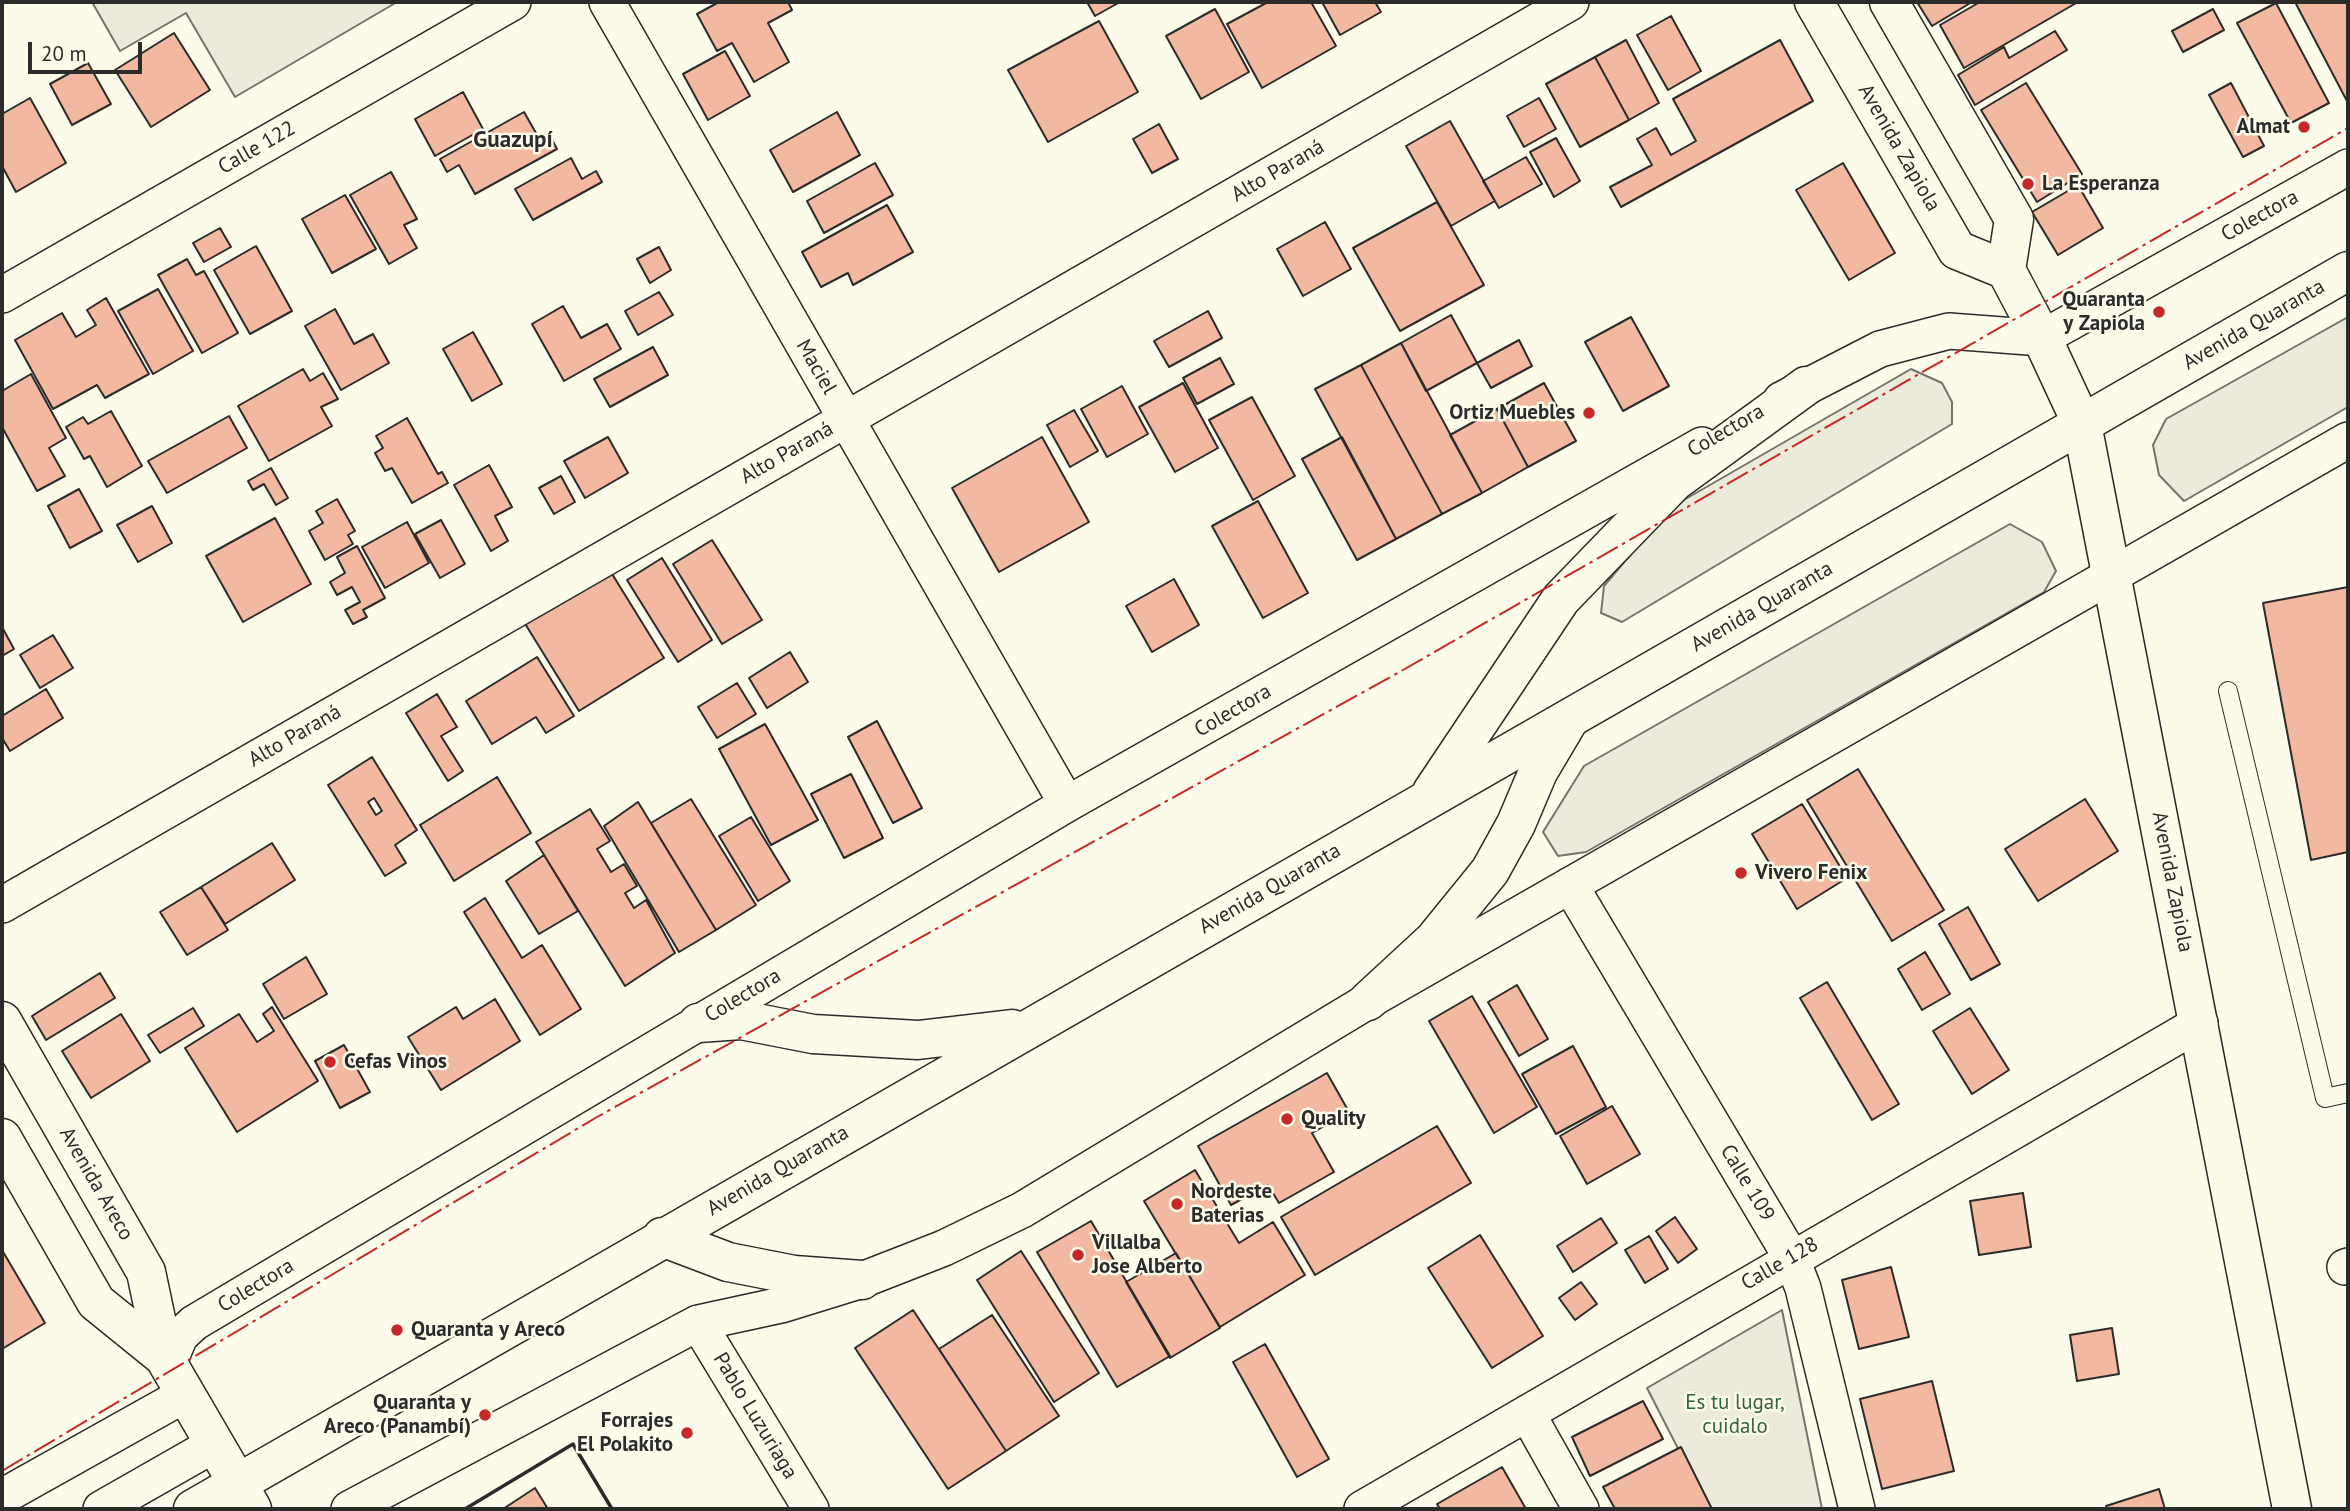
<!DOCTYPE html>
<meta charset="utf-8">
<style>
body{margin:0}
#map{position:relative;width:2350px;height:1511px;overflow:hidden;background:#fdfbea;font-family:"PT Sans",sans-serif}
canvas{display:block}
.frame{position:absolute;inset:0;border:4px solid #2b2b2b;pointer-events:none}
.scale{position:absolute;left:28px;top:42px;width:114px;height:32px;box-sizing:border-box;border:4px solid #2b2b2b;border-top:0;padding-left:9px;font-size:21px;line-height:24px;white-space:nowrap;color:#2b2b2b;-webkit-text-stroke:5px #fdfbea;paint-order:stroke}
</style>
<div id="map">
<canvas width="2350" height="1511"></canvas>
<div class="frame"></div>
<div class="scale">20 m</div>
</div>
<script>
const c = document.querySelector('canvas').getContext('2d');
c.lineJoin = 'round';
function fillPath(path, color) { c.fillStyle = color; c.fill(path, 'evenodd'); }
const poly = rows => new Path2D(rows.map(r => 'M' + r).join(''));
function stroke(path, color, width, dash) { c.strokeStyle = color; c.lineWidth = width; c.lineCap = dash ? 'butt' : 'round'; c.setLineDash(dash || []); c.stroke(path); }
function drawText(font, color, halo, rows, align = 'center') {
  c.font = font + ' "PT Sans",sans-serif'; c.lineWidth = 5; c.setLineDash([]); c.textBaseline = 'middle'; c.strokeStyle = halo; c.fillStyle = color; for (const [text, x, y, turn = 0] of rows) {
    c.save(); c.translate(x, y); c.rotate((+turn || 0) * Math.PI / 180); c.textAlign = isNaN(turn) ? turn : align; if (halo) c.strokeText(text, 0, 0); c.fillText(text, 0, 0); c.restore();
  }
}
const green = poly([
 [92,2,397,2,235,97,186,13,120,51,92,2],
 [2348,317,2348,407,2184,501,2159,475,2153,445,2166,419,2348,317],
 [1911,369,1942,383,1952,402,1952,424,1622,622,1601,613,1604,586,1670,508,1911,369],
 [2010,524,2042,542,2056,571,2044,592,1586,852,1558,856,1543,832,1584,766,2010,524],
 [1782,1310,1822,1509,1709,1509,1647,1388,1782,1310]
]);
const building = poly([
 [719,2,788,2,792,10,768,23,789,62,754,82,732,43,717,51,697,14,719,2],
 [1087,2,1120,2,1095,16,1087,2],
 [1268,2,1311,2,1336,46,1262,88,1227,24,1268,2],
 [1322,2,1375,2,1381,12,1340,35,1322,2],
 [1917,2,1972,2,1932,26,1917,2],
 [1980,2,2078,2,1964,68,1940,25,1980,2],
 [2295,2,2346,2,2348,6,2348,103,2295,2],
 [2276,3,2329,103,2291,123,2237,23,2276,3],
 [1215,9,1249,72,1201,99,1166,36,1215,9],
 [2213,9,2224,30,2183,52,2172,31,2213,9],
 [1671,16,1701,71,1668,90,1637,35,1671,16],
 [1099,21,1138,92,1048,142,1008,70,1099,21],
 [2055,31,2067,50,1975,105,1958,75,2004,47,2009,58,2055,31],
 [174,33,210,90,151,127,115,70,174,33],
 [1626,40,1659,103,1629,120,1595,57,1626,40],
 [1780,40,1813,101,1621,207,1610,187,1652,165,1637,139,1656,128,1671,155,1696,141,1673,99,1780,40],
 [725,51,750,96,708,120,683,74,725,51],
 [1595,57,1629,120,1580,147,1546,84,1595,57],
 [88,63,111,104,72,125,50,84,88,63],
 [2026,83,2082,174,2037,202,1981,110,2026,83],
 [2231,83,2264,146,2243,157,2209,95,2231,83],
 [463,92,483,129,435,156,415,119,463,92],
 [30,98,66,163,16,192,2,166,2,114,30,98],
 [1539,98,1556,129,1524,147,1507,116,1539,98],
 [524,112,540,140,549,134,557,149,475,194,459,165,447,172,440,159,524,112],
 [837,112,860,155,793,192,770,150,837,112],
 [1450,121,1495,201,1451,226,1406,146,1450,121],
 [1159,124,1178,159,1152,173,1133,139,1159,124],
 [1556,138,1580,181,1554,197,1530,152,1556,138],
 [1526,157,1542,184,1499,208,1483,181,1526,157],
 [571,158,582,179,596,171,602,182,533,220,515,189,571,158],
 [875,163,893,195,824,233,807,201,875,163],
 [1843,163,1895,253,1849,280,1796,190,1843,163],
 [391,172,417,219,404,225,417,248,389,264,350,195,391,172],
 [2078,185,2103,228,2058,255,2032,212,2078,185],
 [345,195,376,249,332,273,302,219,345,195],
 [1437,202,1484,285,1400,331,1353,248,1437,202],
 [887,205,913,252,853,285,848,273,821,287,802,252,887,205],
 [1325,222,1351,269,1303,296,1277,249,1325,222],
 [220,228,231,247,204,262,193,243,220,228],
 [256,246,292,311,250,334,214,270,256,246],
 [659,247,671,270,650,283,637,259,659,247],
 [187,259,196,275,204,271,238,333,202,353,158,275,187,259],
 [158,289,193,351,153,374,118,311,158,289],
 [659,292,673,315,638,335,625,311,659,292],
 [106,298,149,374,105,398,97,385,53,409,15,340,62,313,76,337,96,325,87,310,106,298],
 [563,306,581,338,607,324,621,349,564,381,532,324,563,306],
 [335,309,354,344,373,334,389,363,341,390,305,326,335,309],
 [1208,311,1222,338,1169,367,1154,341,1208,311],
 [1451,315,1477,363,1426,391,1401,343,1451,315],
 [1631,317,1669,386,1623,411,1585,342,1631,317],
 [473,332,502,384,472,401,443,349,473,332],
 [1519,340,1532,366,1491,388,1477,363,1519,340],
 [1401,343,1482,493,1442,514,1361,365,1401,343],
 [653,347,668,375,610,407,594,379,653,347],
 [1220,358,1234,384,1197,404,1183,378,1220,358],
 [1361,365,1442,514,1396,539,1315,389,1361,365],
 [303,369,310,381,323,373,338,399,321,407,332,426,269,461,238,406,303,369],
 [31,374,66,438,49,448,65,476,37,491,2,427,2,391,31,374],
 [1183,383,1218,448,1175,472,1139,407,1183,383],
 [1544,383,1576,441,1528,467,1497,409,1544,383],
 [1122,386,1148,434,1107,457,1081,409,1122,386],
 [1252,397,1295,476,1253,500,1209,420,1252,397],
 [1497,409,1528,467,1482,493,1450,435,1497,409],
 [1074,410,1098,451,1070,467,1047,425,1074,410],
 [111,411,142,466,107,487,90,456,84,459,66,427,83,417,88,424,111,411],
 [229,416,247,448,167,493,148,461,229,416],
 [407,418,438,474,442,472,448,483,412,503,392,468,385,471,375,453,383,448,376,436,407,418],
 [608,437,628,473,585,498,564,461,608,437],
 [1042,437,1089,522,999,572,952,488,1042,437],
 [1342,437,1396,539,1357,560,1302,459,1342,437],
 [489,465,512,507,495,516,508,541,491,551,454,485,489,465],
 [271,468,288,498,276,505,264,484,253,490,248,481,271,468],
 [561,476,575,502,554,514,539,488,561,476],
 [79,489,102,531,70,548,48,506,79,489],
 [337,499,355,531,348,535,353,544,325,560,309,531,323,523,316,511,337,499],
 [1258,501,1308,593,1263,618,1212,526,1258,501],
 [152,506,172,543,138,562,117,525,152,506],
 [275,518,311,584,243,622,206,556,275,518],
 [441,520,465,564,440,578,415,534,441,520],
 [407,522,429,563,385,588,362,547,407,522],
 [712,540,762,620,722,644,673,564,712,540],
 [357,546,385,598,363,610,367,617,353,624,345,610,360,602,352,587,337,595,330,582,345,573,337,557,357,546],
 [662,558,712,640,678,662,627,580,662,558],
 [609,569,664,658,579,711,524,622,609,569],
 [1174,579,1199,625,1152,652,1126,606,1174,579],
 [2348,587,2348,852,2311,860,2263,603,2348,587],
 [2,627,14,649,2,656,2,627],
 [53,635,73,668,40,688,20,655,53,635],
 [790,652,808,682,767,708,749,678,790,652],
 [537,657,574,716,546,733,536,717,492,744,466,701,537,657],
 [737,683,756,714,717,738,698,707,737,683],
 [46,689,63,718,10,751,2,738,2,716,46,689],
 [437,694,457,727,441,736,463,771,448,781,406,713,437,694],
 [877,721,922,808,893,823,848,737,877,721],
 [765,724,818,820,771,845,719,749,765,724],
 [372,757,417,830,395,845,406,863,385,876,328,785,372,757],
 [374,798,382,811,376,815,368,802,374,798],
 [1858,769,1944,910,1892,941,1807,800,1858,769],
 [851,774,883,838,844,858,811,794,851,774],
 [497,777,531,833,454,881,420,825,497,777],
 [691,799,756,905,716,930,651,823,691,799],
 [2085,799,2118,851,2038,901,2005,849,2085,799],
 [638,802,716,930,679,952,604,826,638,802],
 [1802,804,1847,878,1797,909,1752,834,1802,804],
 [590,809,610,841,597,849,611,872,624,864,637,886,625,893,634,908,646,900,675,953,625,986,536,842,590,809],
 [751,817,790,881,758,901,719,836,751,817],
 [272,843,295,880,225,924,201,887,272,843],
 [544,855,578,911,539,934,506,881,544,855],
 [201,887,228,930,187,955,160,912,201,887],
 [485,898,522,958,542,945,581,1009,540,1035,464,912,485,898],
 [1968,907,2000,964,1971,980,1939,924,1968,907],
 [1925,952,1950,994,1922,1010,1898,969,1925,952],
 [306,957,327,994,284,1019,263,984,306,957],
 [100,973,115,998,46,1040,32,1016,100,973],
 [1827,982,1899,1104,1872,1120,1800,998,1827,982],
 [1517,985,1548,1039,1519,1056,1488,1002,1517,985],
 [1472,996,1537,1107,1494,1133,1429,1021,1472,996],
 [495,999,520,1041,441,1090,408,1037,456,1007,463,1019,495,999],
 [272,1007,318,1081,237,1132,185,1048,239,1014,257,1042,274,1031,263,1014,272,1007],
 [193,1008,204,1026,160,1053,148,1035,193,1008],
 [1970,1008,2009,1070,1972,1094,1933,1031,1970,1008],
 [121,1014,150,1061,91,1098,62,1051,121,1014],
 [344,1045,370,1092,340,1108,315,1061,344,1045],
 [1573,1046,1606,1107,1556,1134,1522,1074,1573,1046],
 [1327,1073,1349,1112,1312,1133,1334,1172,1279,1203,1268,1185,1231,1205,1198,1146,1327,1073],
 [1612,1106,1640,1154,1587,1184,1560,1136,1612,1106],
 [1437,1126,1471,1183,1315,1275,1281,1217,1437,1126],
 [1195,1170,1239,1243,1273,1222,1305,1275,1220,1327,1144,1201,1195,1170],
 [2023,1193,2031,1247,1979,1255,1970,1201,2023,1193],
 [1675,1217,1697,1249,1678,1263,1656,1231,1675,1217],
 [1601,1218,1617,1243,1573,1272,1557,1246,1601,1218],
 [1091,1221,1170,1356,1117,1387,1037,1252,1091,1221],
 [1480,1235,1543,1336,1492,1368,1428,1268,1480,1235],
 [1649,1236,1668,1269,1645,1283,1625,1250,1649,1236],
 [2,1250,45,1323,2,1349,2,1250],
 [1021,1251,1099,1373,1054,1402,977,1280,1021,1251],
 [1176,1253,1220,1328,1170,1358,1126,1282,1176,1253],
 [1891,1267,1909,1337,1859,1349,1842,1280,1891,1267],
 [1581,1282,1597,1304,1575,1320,1559,1298,1581,1282],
 [913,1310,1006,1451,948,1489,855,1348,913,1310],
 [992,1315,1059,1416,1006,1451,939,1349,992,1315],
 [2112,1328,2119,1374,2077,1381,2070,1335,2112,1328],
 [1265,1344,1329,1459,1297,1477,1233,1362,1265,1344],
 [1932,1381,1954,1471,1882,1489,1860,1399,1932,1381],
 [1643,1401,1663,1439,1590,1476,1572,1437,1643,1401],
 [1681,1447,1712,1509,1615,1509,1603,1487,1681,1447],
 [1502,1467,1526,1509,1440,1509,1437,1504,1502,1467],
 [535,1488,548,1509,503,1509,535,1488],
 [2159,1489,2165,1509,2107,1509,2106,1506,2159,1489]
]);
const lane = poly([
 [2228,691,2325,1098,2348,1093]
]);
const street = poly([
 [607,2,1067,804],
 [2,295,513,2],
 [1781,400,1880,349,1949,331,2042,338,2348,167],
 [1570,885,1791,1257,1803,1288,1857,1509],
 [2,905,1571,2],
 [2345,1267,2348,1266],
 [698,1323,811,1509],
 [168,1365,180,1336,194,1323,1067,804,1702,445],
 [1527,1413,1581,1509],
 [2,1497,186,1394],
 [101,1509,215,1444],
 [349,1509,698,1323,781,1305,862,1280,944,1248,1022,1210,1368,1001,2348,440],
 [1362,1509,2200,1023]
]);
const secondary = poly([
 [1814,2,1957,250,2006,270],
 [1889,2,2014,219,2006,270,2042,338,2082,424,2292,1509],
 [2,1021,146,1272,164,1357,238,1484],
 [2,1138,96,1302,164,1357]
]);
const primary = poly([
 [238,1484,252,1509]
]);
const highway = poly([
 [1432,792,1561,599,1674,482,1806,386],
 [1368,1001,1434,940,1490,871,1516,824,1538,772,1570,718],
 [698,1023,741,1020,813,1034,918,1040,1012,1029],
 [662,1237,728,1262,794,1275,862,1280],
 [193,1509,2348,271]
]);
const wall = poly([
 [465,1509,573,1444,612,1509]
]);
const power = poly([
 [2,1471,597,1117,1403,670,2348,128]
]);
const markers = [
 [2304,127,7,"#c62828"],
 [2028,184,7,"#c62828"],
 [2159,312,7,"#c62828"],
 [1589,413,7,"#c62828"],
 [1741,873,7,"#c62828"],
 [330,1062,7,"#c62828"],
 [1287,1119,7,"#c62828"],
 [1177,1204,7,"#c62828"],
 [1078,1255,7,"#c62828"],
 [397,1330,7,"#c62828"],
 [485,1415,7,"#c62828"],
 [687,1433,7,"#c62828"]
];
const poiNames = [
 ["Almat",2290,127,"right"],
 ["La Esperanza",2042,184],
 ["Quaranta",2145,300,"right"],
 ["y Zapiola",2145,324,"right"],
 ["Ortiz Muebles",1575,413,"right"],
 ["Vivero Fenix",1755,873],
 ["Cefas Vinos",344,1062],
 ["Quality",1301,1119],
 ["Nordeste",1191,1192],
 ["Baterias",1191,1216],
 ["Villalba",1092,1243],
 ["Jose Alberto",1092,1267],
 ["Quaranta y Areco",411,1330],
 ["Quaranta y",471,1403,"right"],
 ["Areco (Panambí)",471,1427,"right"],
 ["Forrajes",673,1421,"right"],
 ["El Polakito",673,1445,"right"]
];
const streetNames = [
 ["Calle 122",257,148,-30],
 ["Avenida Zapiola",1899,148,60],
 ["Alto Paraná",1278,171,-30],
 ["Colectora",2260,216,-29],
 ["Avenida Quaranta",2254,325,-30],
 ["Maciel",816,367,60],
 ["Colectora",1726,431,-30],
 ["Alto Paraná",787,453,-30],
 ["Avenida Quaranta",1762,607,-30],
 ["Colectora",1233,711,-30],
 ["Alto Paraná",295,736,-30],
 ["Avenida Zapiola",2172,882,79],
 ["Avenida Quaranta",1270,889,-30],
 ["Colectora",743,996,-31],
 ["Avenida Quaranta",778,1171,-30],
 ["Calle 109",1747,1183,59],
 ["Avenida Areco",96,1184,60],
 ["Calle 128",1780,1264,-30],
 ["Colectora",256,1286,-31],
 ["Pablo Luzuriaga",755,1416,59]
];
const parkNames = [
 ["Es tu lugar,",1735,1403],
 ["cuidalo",1735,1427]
];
const neighbourhoodNames = [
 ["Guazupí",513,140]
];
fillPath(green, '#ecebdb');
stroke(green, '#74746e', 2);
fillPath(building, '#f2b8a0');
stroke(building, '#2b2b2b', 2);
stroke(lane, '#2b2b2b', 20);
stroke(street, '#2b2b2b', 38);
stroke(secondary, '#2b2b2b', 41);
stroke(primary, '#2b2b2b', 41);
stroke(highway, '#2b2b2b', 41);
stroke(lane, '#fdfbea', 18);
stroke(street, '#fdfbea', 35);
stroke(secondary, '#fdfbea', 38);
stroke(primary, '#fdfbea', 38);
stroke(highway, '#fdfbea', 38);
stroke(wall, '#2b2b2b', 3.5);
stroke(power, '#c62828', 2, [24, 5, 3.5, 5]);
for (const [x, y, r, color] of markers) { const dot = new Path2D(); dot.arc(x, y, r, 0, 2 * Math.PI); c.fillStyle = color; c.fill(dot); stroke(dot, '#fdfbea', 2.5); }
drawText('bold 21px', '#2b2b2b', '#fdfbea', poiNames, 'left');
drawText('21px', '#2b2b2b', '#fdfbea', streetNames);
drawText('21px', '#34623c', '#fdfbea', parkNames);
drawText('bold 23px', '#2b2b2b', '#fdfbea', neighbourhoodNames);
</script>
